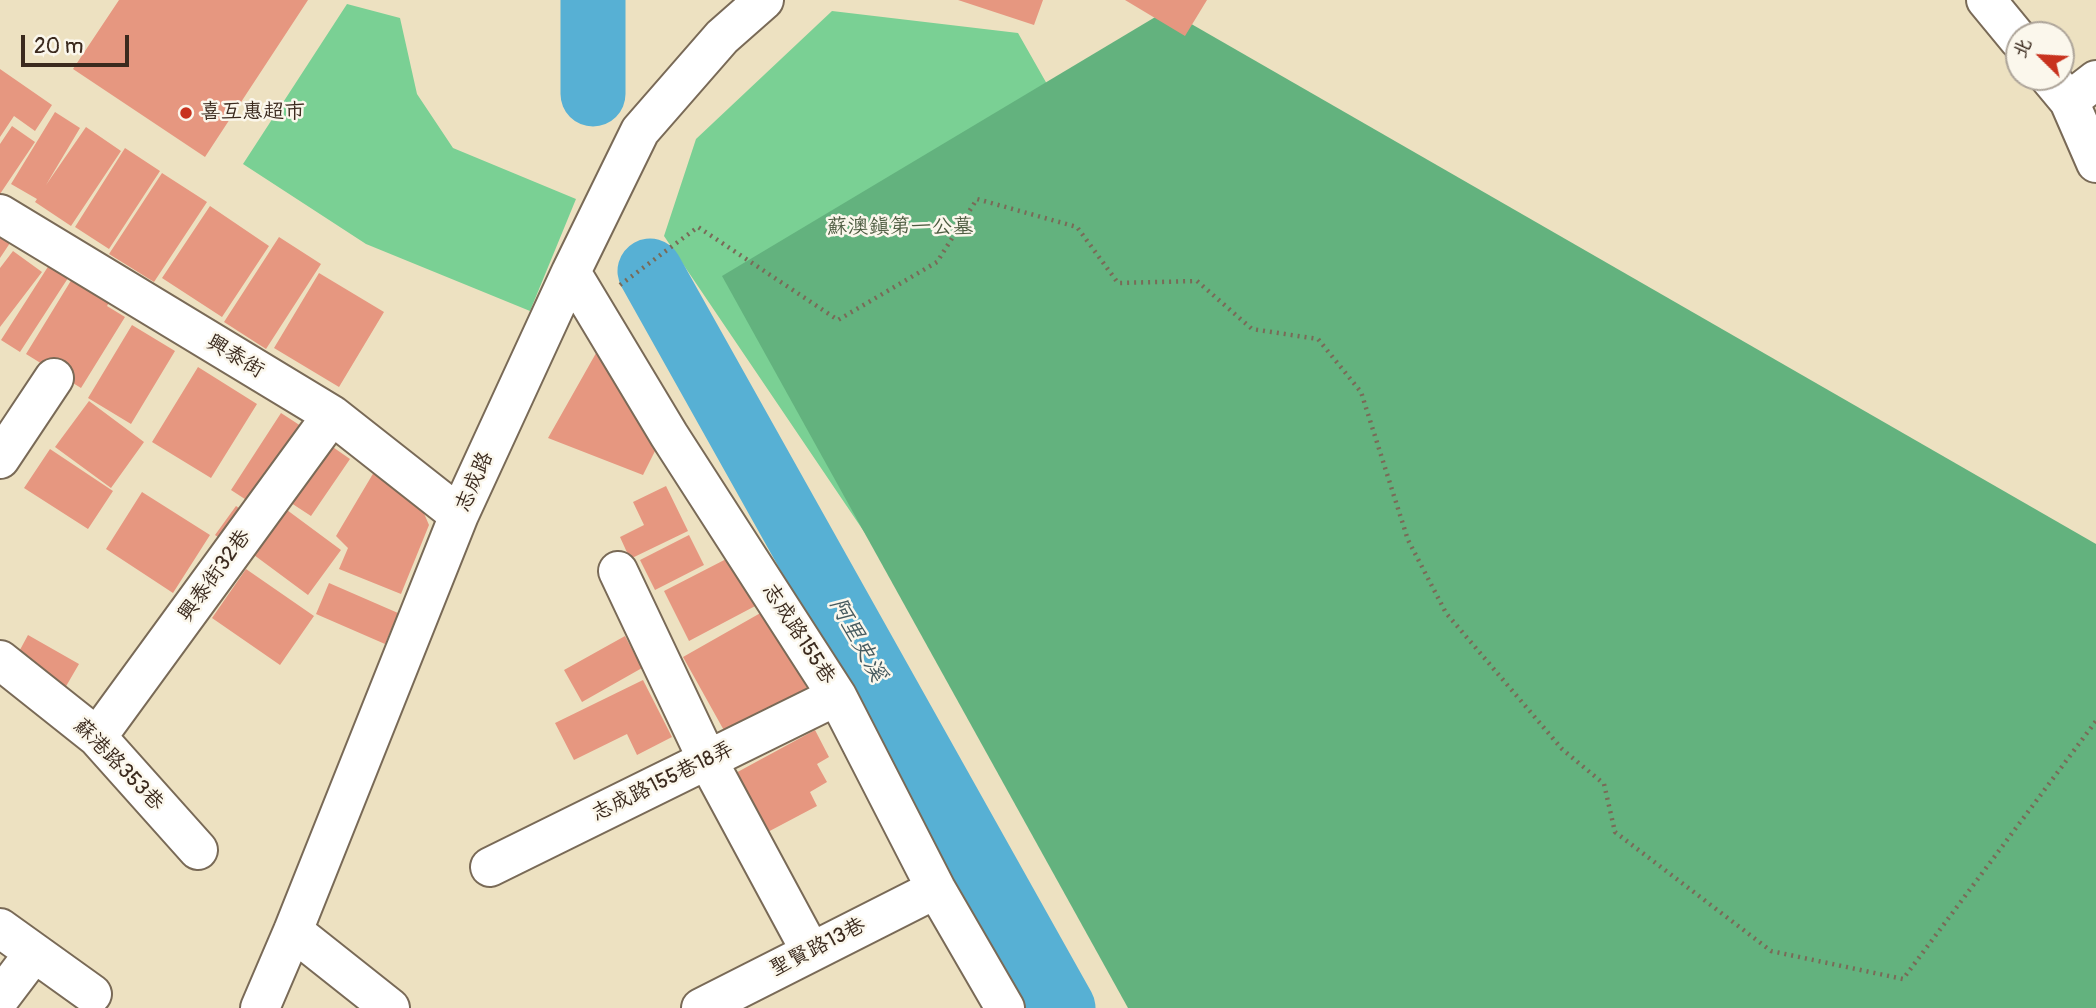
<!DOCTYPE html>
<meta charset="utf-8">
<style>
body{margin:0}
#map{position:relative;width:2096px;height:1008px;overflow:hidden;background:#ede1c1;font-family:Pangolin,"LXGW WenKai TC",sans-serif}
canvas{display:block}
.north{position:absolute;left:2005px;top:21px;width:70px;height:70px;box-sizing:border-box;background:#fbf7ec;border:2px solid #aea59a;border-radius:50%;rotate:294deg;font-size:19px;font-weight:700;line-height:28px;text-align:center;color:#3b2a1e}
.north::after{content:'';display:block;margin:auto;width:24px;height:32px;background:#c8321e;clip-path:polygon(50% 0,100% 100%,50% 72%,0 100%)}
.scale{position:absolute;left:21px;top:35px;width:108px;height:32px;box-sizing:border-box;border:4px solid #3b2a1e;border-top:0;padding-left:9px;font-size:21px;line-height:24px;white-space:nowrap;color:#3b2a1e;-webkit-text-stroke:5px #fbf7ec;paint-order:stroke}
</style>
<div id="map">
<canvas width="2096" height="1008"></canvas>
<div class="north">北</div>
<div class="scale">20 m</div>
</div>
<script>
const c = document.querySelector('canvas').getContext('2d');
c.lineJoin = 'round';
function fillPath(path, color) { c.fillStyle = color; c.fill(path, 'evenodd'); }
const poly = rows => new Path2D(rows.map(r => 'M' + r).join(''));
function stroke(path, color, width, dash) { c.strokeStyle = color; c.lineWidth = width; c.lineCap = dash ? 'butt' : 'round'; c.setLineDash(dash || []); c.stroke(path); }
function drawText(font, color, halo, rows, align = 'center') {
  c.font = font + ' Pangolin,"LXGW WenKai TC",sans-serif'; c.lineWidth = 5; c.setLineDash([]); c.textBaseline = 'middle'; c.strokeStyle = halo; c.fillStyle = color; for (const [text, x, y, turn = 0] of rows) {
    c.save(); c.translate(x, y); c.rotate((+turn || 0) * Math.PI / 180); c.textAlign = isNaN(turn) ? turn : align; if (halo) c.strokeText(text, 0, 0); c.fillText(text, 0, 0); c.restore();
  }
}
const green = poly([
 [347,4,400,18,417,94,453,148,576,199,530,311,366,244,243,164],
 [832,11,1018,33,1403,711,1074,842,664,236,696,139]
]);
const forest = poly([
 [1167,10,2096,544,2096,1008,1128,1008,722,276]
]);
const river = poly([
 [593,0,593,94],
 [650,271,1063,1008]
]);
const building = poly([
 [119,0,308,0,205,157,73,69],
 [958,0,1043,0,1034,25],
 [1125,0,1207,0,1185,36],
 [0,69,52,105,35,131,14,116,0,137],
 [55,112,80,128,46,185,86,127,121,151,71,226,35,202,37,199,11,184],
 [12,126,35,142,0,194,0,144],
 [125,148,160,171,109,249,75,227],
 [162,173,207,202,154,282,109,254],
 [210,206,269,246,222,317,162,278],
 [0,233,12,240,0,258],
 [279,237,321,264,266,349,224,322],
 [13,251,42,272,0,327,0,268],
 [51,262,70,275,20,352,1,340],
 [319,273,384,312,339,387,274,348],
 [75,274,112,297,107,306,125,317,81,388,26,354],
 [132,325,175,351,131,424,88,398],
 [604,339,663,435,643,475,548,438],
 [198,367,257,404,211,478,152,442],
 [89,401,144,442,111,488,55,447],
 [281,413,301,426,251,503,231,490],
 [327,443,350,459,311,516,288,501],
 [50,449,113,491,88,529,24,488],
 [377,467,414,490,429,525,401,594,339,569,348,548,336,536],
 [666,486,688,531,630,559,620,537,644,525,633,502],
 [142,492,210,535,173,593,106,549],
 [236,506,248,514,228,544,215,535],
 [287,510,341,550,308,595,254,555],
 [689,535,704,565,655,590,640,560],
 [734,555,759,604,689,641,664,591],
 [246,569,314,616,280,665,212,618],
 [329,583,398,613,385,644,316,614],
 [764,611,812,697,731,743,683,657],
 [28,635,79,664,65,688,15,659],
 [625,636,642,668,582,702,564,670],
 [643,680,672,737,637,755,627,734,574,760,555,723],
 [815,730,829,757,817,764,827,782,810,792,817,806,764,834,732,775]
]);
const path = poly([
 [620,285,698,227,838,320,937,262,977,199,1077,227,1118,283,1197,281,1252,329,1318,339,1361,392,1408,540,1446,613,1562,749,1604,784,1615,832,1771,951,1903,979,2096,721]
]);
const minor = poly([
 [1986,0,2019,40],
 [2049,77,2069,101,2096,163],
 [2069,101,2096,80],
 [0,214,332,415,459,515],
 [571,272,669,435,837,696,936,889,1005,1008],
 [0,459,54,378],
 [618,571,708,761,811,952],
 [0,660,97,737,198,850],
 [97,737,332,415],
 [490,867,837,696],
 [0,928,92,994],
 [293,931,390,1008],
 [0,998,34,953],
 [260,1008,293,931,459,515,571,272,640,131,722,37,764,0],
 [701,1008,936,889]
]);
const markers = [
 [186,113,7,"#c8321e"]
];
const poiNames = [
 ["喜互惠超市",200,113]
];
const parkNames = [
 ["蘇澳鎮第一公墓",900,228]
];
const streetNames = [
 ["興泰街",235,357,31],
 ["志成路",475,482,-66],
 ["興泰街32巷",215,576,-54],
 ["志成路155巷",798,634,57],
 ["蘇港路353巷",118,765,46],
 ["志成路155巷18弄",663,782,-26],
 ["聖賢路13巷",818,948,-27]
];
const waterNames = [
 ["阿里史溪",857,640,61]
];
fillPath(green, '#7ad094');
fillPath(forest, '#63b27e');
stroke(river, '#57b0d4', 65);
fillPath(building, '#e69780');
stroke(minor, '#796a57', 42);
stroke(path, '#796a57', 4.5, [2, 5]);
stroke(minor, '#fff', 38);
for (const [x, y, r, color] of markers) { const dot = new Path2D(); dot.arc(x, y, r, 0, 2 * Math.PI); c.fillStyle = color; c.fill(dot); stroke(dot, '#fbf7ec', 2.5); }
drawText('21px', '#3b2a1e', '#fbf7ec', poiNames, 'left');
drawText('21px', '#4e5c41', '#fbf7ec', parkNames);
drawText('21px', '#3b2a1e', '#fbf7ec', streetNames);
drawText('italic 23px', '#45595e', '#fbf7ec', waterNames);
</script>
